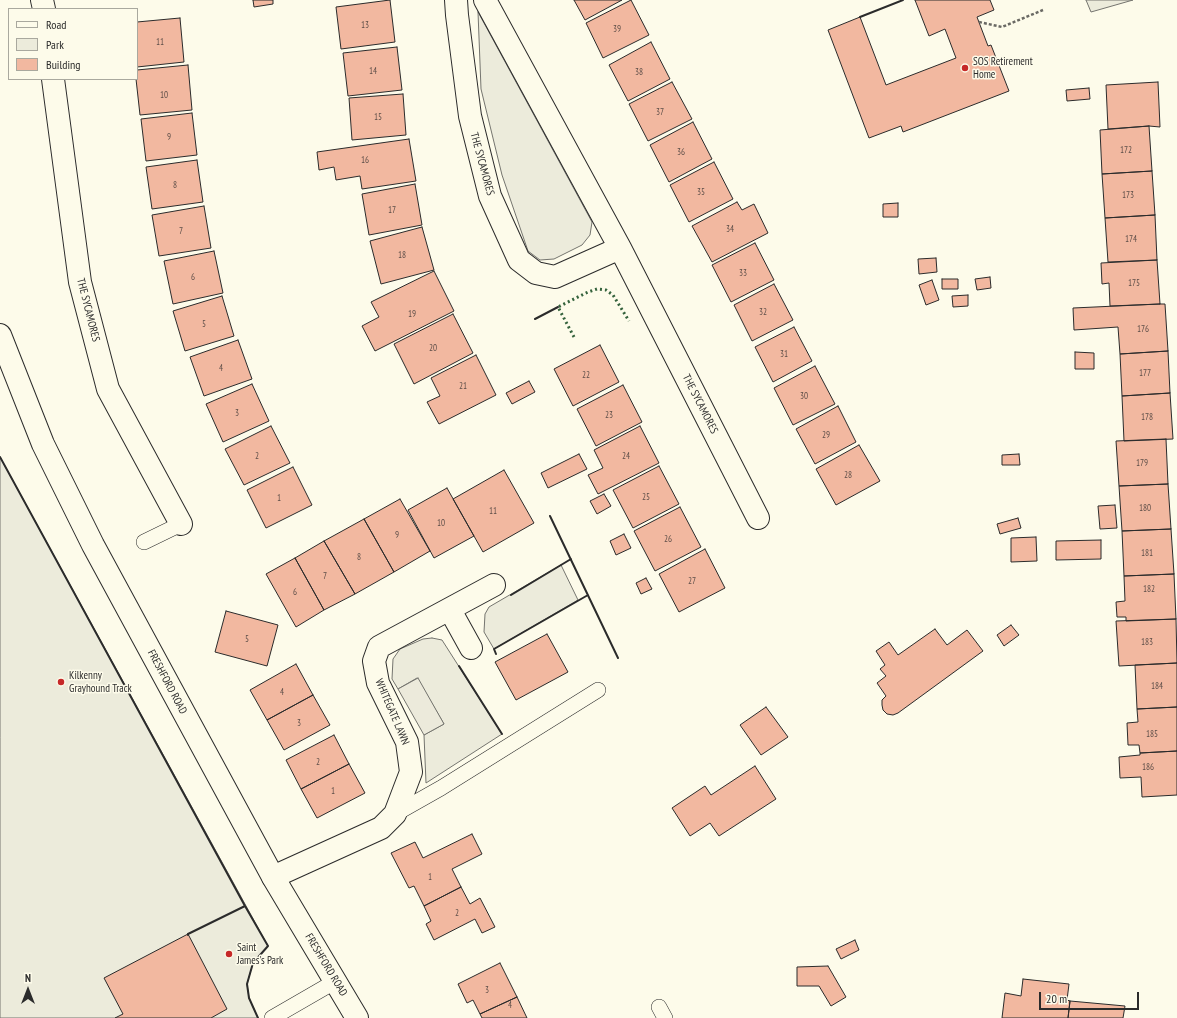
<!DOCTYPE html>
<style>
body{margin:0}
#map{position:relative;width:1177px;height:1018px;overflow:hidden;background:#fdfbea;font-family:"PT Sans Narrow",sans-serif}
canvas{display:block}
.legend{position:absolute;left:8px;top:8px;width:130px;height:72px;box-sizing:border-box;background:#fdfbea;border:1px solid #a9a89e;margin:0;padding:5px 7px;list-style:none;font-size:12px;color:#2b2b2b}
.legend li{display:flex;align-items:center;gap:8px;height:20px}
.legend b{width:20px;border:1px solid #a9a89e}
.north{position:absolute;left:8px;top:970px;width:40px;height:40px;-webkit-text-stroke:3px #fdfbea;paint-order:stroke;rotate:0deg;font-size:11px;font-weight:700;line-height:16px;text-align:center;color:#2b2b2b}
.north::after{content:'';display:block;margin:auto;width:14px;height:18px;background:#2b2b2b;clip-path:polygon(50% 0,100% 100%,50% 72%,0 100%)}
.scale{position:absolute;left:1039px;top:992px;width:100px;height:18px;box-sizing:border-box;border:2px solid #2b2b2b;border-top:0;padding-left:5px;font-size:12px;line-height:14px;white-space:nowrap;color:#2b2b2b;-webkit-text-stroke:3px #fdfbea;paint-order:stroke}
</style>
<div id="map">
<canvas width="1177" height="1018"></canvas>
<ul class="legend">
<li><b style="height:5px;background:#fdfbea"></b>Road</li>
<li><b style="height:11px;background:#ecebdb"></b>Park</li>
<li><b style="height:11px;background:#f2b8a0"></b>Building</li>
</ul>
<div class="north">N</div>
<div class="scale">20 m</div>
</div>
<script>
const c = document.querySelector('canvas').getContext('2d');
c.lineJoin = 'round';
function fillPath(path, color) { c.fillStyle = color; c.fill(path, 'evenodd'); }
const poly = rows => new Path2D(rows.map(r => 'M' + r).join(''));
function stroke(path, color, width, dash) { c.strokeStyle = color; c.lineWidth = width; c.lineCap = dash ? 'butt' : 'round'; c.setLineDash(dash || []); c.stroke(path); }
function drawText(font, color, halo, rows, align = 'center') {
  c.font = font + ' "PT Sans Narrow",sans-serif'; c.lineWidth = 3; c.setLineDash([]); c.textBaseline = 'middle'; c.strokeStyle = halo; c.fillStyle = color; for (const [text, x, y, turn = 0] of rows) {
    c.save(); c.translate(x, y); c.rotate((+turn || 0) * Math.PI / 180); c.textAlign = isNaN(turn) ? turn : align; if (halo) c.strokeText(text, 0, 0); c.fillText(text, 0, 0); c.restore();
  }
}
const green = poly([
 [1086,0,1133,0,1091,12,1086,0],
 [478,12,592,222,590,235,582,245,554,259,540,260,528,251,502,175,481,89,478,12],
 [0,457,268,946,253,963,247,984,249,998,258,1018,0,1018,0,457],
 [561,565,578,600,494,649,484,632,485,614,489,607,561,565],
 [432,638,442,640,502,734,426,783,424,735,444,724,417,678,398,689,392,679,393,659,400,649,423,639,432,638]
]);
const parking = poly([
 [418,678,444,724,424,735,398,689,418,678]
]);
const building = poly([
 [253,0,273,0,273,4,254,7,253,0],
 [390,0,395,42,341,49,336,7,390,0],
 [574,0,622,0,585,20,574,0],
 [631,0,649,35,603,58,586,23,631,0],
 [915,0,990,0,994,10,977,17,988,46,991,45,1009,91,903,132,901,126,869,138,828,30,860,17,886,85,956,58,945,29,929,36,915,0],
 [180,18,184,62,137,67,137,22,180,18],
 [651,42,670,79,628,101,609,65,651,42],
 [397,47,402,90,348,96,343,53,397,47],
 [188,65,192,110,140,115,136,79,137,70,188,65],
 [672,82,692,119,648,141,629,104,672,82],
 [1158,82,1160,127,1149,126,1108,129,1106,85,1158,82],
 [1089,88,1090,99,1067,101,1066,90,1089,88],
 [403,94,406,135,352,140,349,98,403,94],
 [192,113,197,155,146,161,141,119,192,113],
 [693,122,712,159,669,182,650,145,693,122],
 [1149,126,1152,171,1102,174,1100,130,1149,126],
 [409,139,416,181,362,189,360,176,336,180,334,167,319,170,317,152,409,139],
 [197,160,203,202,152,209,146,167,197,160],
 [714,162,733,199,689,222,670,185,714,162],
 [1152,171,1155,215,1105,218,1102,174,1152,171],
 [415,184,422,225,369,235,362,194,415,184],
 [737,202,742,210,754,204,768,233,712,262,692,226,737,202],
 [898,203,898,217,883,217,883,204,898,203],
 [204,206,211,248,159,256,152,215,204,206],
 [1155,215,1157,260,1108,262,1105,218,1155,215],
 [422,227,434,270,381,284,370,241,422,227],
 [755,243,774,280,731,302,712,265,755,243],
 [214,251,223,293,173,304,164,261,214,251],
 [936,258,937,272,919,274,918,259,936,258],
 [1157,260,1160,304,1110,306,1109,283,1102,284,1101,263,1157,260],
 [434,271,454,311,375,351,362,326,379,317,371,302,434,271],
 [990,277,991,288,977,290,975,279,990,277],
 [942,279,958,279,958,289,942,289,942,279],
 [932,280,939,300,926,305,919,285,932,280],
 [774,284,793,320,752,341,734,305,774,284],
 [968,295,968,306,953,307,952,296,968,295],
 [222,296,234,336,185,351,173,311,222,296],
 [1160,304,1165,304,1168,351,1120,354,1118,327,1074,330,1073,308,1160,304],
 [453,314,473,353,414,384,394,344,453,314],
 [794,327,812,361,773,382,755,347,794,327],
 [238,340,252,379,204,396,190,357,238,340],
 [600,345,619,382,573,406,554,369,600,345],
 [1168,351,1170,393,1122,396,1120,354,1168,351],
 [1075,352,1094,353,1094,369,1075,369,1075,352],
 [476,355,496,395,439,424,427,402,440,396,431,378,476,355],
 [815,366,835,404,793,425,774,388,815,366],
 [529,381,535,392,512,404,506,393,529,381],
 [252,384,269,421,223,442,206,404,252,384],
 [623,385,642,422,596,446,577,409,623,385],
 [1170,393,1173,439,1124,441,1122,396,1170,393],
 [838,406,856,442,815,464,796,429,838,406],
 [271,426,290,463,244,485,225,449,271,426],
 [640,426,659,463,598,494,588,475,603,468,594,450,640,426],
 [1166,439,1168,484,1119,486,1116,441,1166,439],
 [859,445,880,481,836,505,816,469,859,445],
 [579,454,587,469,548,488,541,473,579,454],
 [1019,454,1020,465,1002,465,1002,455,1019,454],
 [659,466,679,504,633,528,613,490,659,466],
 [293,467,312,505,266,528,247,490,293,467],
 [504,470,534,523,483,552,453,499,504,470],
 [1168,484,1171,529,1122,531,1119,486,1168,484],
 [447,488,474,536,434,558,408,510,447,488],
 [604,494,611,506,597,514,590,501,604,494],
 [400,499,430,551,394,572,364,519,400,499],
 [1115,505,1117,528,1100,529,1098,506,1115,505],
 [680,507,701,547,655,571,634,531,680,507],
 [1018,518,1021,528,1000,534,997,524,1018,518],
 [364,519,394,572,355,594,324,541,364,519],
 [1171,529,1174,574,1124,576,1122,531,1171,529],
 [624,534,631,548,616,555,610,541,624,534],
 [1036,537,1037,561,1011,562,1011,538,1036,537],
 [1101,540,1101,559,1056,560,1056,541,1101,540],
 [324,541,355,594,324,610,295,558,324,541],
 [705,549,725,588,679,612,659,574,705,549],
 [295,558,324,610,296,627,266,574,295,558],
 [1174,574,1176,619,1126,621,1126,617,1117,617,1116,602,1125,601,1124,576,1174,574],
 [646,578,652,589,641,594,636,583,646,578],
 [226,611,278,625,267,666,215,652,226,611],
 [1176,619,1177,663,1119,666,1116,621,1176,619],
 [1011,625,1019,635,1004,646,997,635,1011,625],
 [935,629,947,645,967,630,983,651,898,713,893,715,887,714,883,710,882,705,882,700,886,696,877,683,886,676,880,669,885,665,876,651,889,642,898,655,935,629],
 [547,634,568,672,516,700,495,662,547,634],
 [1177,663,1177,707,1137,709,1135,665,1177,663],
 [296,664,313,695,267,720,250,690,296,664],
 [313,695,330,725,284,750,267,720,313,695],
 [766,707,788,737,761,755,740,725,766,707],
 [1177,707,1177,751,1140,753,1139,745,1128,745,1127,723,1138,722,1137,709,1177,707],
 [334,735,349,764,301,789,286,760,334,735],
 [1177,751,1177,795,1142,797,1141,777,1120,778,1119,757,1140,755,1140,753,1177,751],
 [349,764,365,793,317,818,301,789,349,764],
 [755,766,776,799,719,836,710,823,690,836,672,808,705,786,711,795,755,766],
 [472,834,482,854,452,869,461,887,424,906,414,886,409,888,391,853,415,842,423,858,472,834],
 [461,887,470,904,480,898,495,927,482,933,475,919,434,940,426,924,431,921,424,906,461,887],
 [188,934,227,1009,211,1018,115,1018,123,1014,104,978,188,934],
 [855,940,859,950,841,959,836,949,855,940],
 [500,963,517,997,480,1014,473,1000,467,1003,458,984,500,963],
 [828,966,846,997,831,1006,819,986,797,986,797,967,828,966],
 [1023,979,1069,984,1067,1000,1070,1001,1068,1018,1002,1018,1005,993,1021,996,1023,979],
 [517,997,527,1018,482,1018,480,1014,517,997],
 [1070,1001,1125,1006,1123,1018,1068,1018,1070,1001]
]);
const path = poly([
 [979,22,1002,27,1043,10]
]);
const lane = poly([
 [144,542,181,524],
 [395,814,441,788,598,690],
 [659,1007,665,1018],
 [272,1018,336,981]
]);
const street = poly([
 [42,0,44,9],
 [456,0,457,15,470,116,490,196,519,260,536,273,555,277,620,248],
 [485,0,620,248,758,518],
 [53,79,80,282,108,389,181,524],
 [450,610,471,648],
 [273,877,381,828,395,814,411,772,407,742,378,683,374,661,379,647,494,585]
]);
const secondary = poly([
 [0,335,43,444,93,545,273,877,357,1018]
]);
const hedge = poly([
 [574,337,558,307,588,292,597,289,606,290,613,295,629,321]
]);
const wall = poly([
 [860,17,903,0],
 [535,319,558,307],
 [0,457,245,906,188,934,188,935],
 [550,516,618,658],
 [511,595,571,559],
 [496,654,494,649,588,595],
 [459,666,502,734],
 [245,906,268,946,253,963,247,984,249,998,258,1018]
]);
const markers = [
 [965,68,4,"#c62828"],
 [61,682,4,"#c62828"],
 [229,954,4,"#c62828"]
];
const numberNames = [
 ["13",365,25],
 ["39",617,29],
 ["11",160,42],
 ["14",373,71],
 ["38",639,72],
 ["10",164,95],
 ["37",660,112],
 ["15",378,117],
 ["9",169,137],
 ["172",1126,150],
 ["36",681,152],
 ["16",365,160],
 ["8",175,185],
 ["35",701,192],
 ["173",1128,195],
 ["17",392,210],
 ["34",730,229],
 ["7",181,231],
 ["174",1131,239],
 ["18",402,255],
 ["33",743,273],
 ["6",193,277],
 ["175",1134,283],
 ["32",763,312],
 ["19",412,314],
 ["5",204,324],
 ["176",1143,329],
 ["20",433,348],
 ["31",784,354],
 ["4",221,368],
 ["177",1145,373],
 ["22",586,375],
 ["21",463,386],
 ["30",804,396],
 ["3",237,413],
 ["23",609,415],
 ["178",1147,417],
 ["29",826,435],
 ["2",257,456],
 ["24",626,456],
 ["179",1142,463],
 ["28",848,475],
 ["25",646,497],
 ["1",279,498],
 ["180",1145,508],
 ["11",493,511],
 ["10",441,523],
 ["9",397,535],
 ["26",668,539],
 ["181",1147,553],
 ["8",359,557],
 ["7",325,576],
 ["27",692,581],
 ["182",1149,589],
 ["6",295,592],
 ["5",247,639],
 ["183",1147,642],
 ["184",1157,686],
 ["4",282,692],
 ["3",299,723],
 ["185",1152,734],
 ["2",318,762],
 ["186",1148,767],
 ["1",333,791],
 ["1",430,877],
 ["2",457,913],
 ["3",487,990],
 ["4",510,1005]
];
const poiNames = [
 ["SOS Retirement",973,62],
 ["Home",973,75],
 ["Kilkenny",69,676],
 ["Grayhound Track",69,689],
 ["Saint",237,948],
 ["James's Park",237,961]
];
const streetNames = [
 ["THE SYCAMORES",482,164,75],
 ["THE SYCAMORES",88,310,76],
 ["THE SYCAMORES",700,404,63],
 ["FRESHFORD ROAD",167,682,62],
 ["WHITEGATE LAWN",392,712,67],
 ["FRESHFORD ROAD",326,965,59]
];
fillPath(green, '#ecebdb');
stroke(green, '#74746e', 1);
fillPath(parking, '#eceadb');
stroke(parking, '#74746e', 1);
fillPath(building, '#f2b8a0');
stroke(building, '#2b2b2b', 1);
stroke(lane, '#2b2b2b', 16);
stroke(street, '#2b2b2b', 24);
stroke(secondary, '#2b2b2b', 24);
stroke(path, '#6a6964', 2.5, [3, 2]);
stroke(lane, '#fdfbea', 15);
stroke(street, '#fdfbea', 22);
stroke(secondary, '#fdfbea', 22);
stroke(hedge, '#34623c', 3, [2, 3]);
stroke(wall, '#2b2b2b', 2);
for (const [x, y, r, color] of markers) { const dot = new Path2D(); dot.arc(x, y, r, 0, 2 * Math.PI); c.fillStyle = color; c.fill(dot); stroke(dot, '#fdfbea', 1.5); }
drawText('9px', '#5d4e48', null, numberNames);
drawText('11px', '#2b2b2b', '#fdfbea', poiNames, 'left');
drawText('11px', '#2b2b2b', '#fdfbea', streetNames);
</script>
